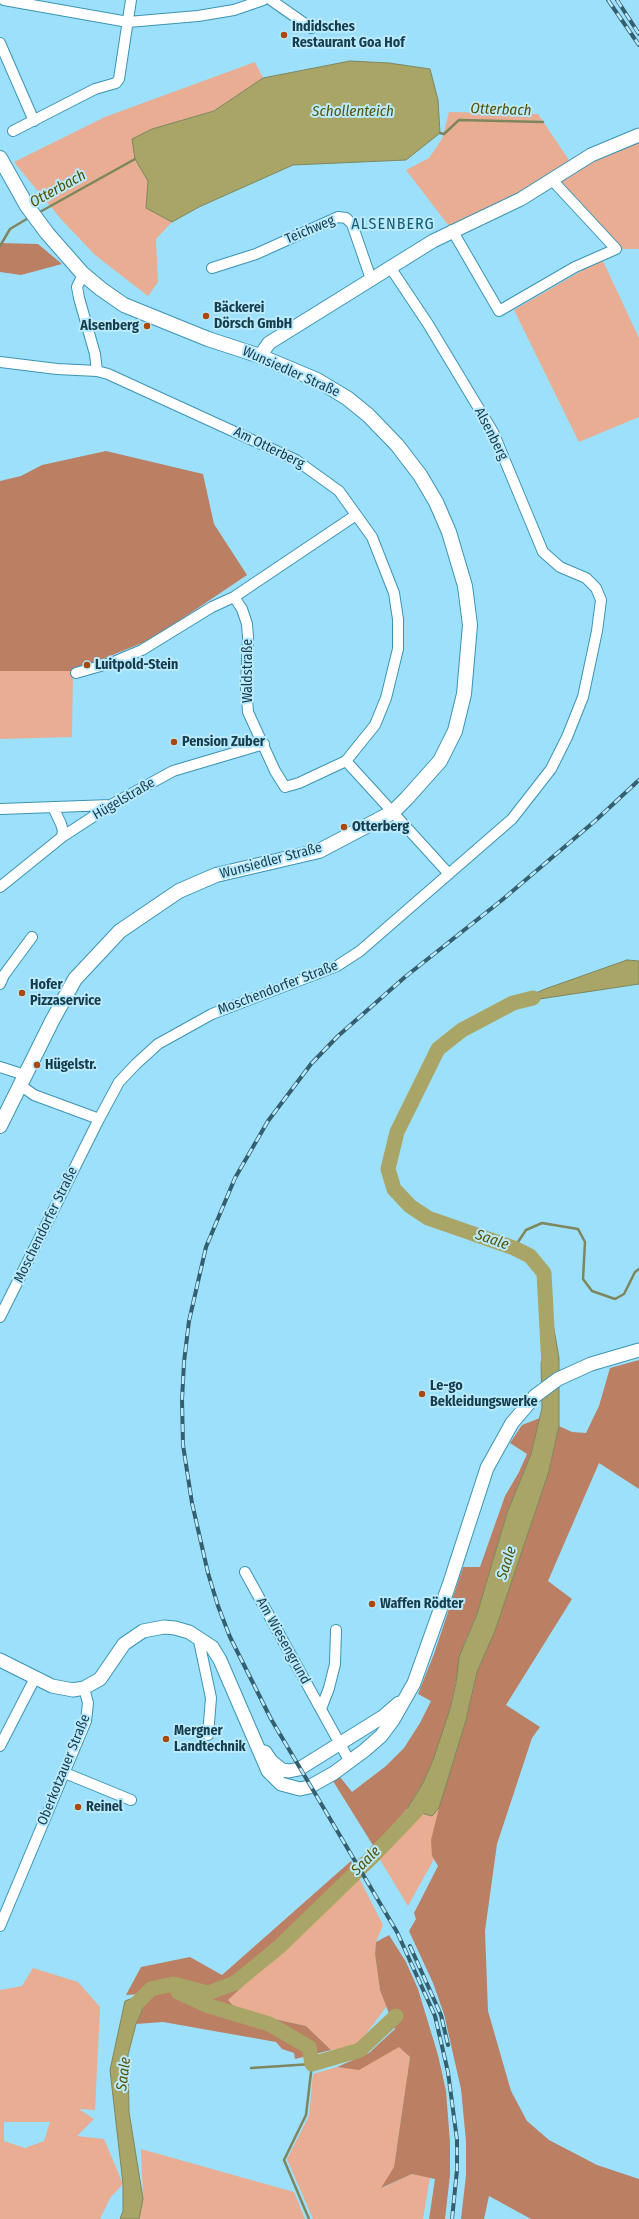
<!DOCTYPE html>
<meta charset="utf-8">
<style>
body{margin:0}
canvas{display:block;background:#9de0fb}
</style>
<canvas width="639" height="2219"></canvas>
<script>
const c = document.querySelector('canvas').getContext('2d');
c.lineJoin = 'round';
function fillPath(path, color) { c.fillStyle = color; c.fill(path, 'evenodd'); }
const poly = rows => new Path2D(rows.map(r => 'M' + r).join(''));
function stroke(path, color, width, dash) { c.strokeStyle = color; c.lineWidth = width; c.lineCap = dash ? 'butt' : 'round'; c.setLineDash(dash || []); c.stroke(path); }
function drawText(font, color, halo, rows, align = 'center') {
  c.font = font + ' "Fira Sans Condensed",sans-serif'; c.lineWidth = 4; c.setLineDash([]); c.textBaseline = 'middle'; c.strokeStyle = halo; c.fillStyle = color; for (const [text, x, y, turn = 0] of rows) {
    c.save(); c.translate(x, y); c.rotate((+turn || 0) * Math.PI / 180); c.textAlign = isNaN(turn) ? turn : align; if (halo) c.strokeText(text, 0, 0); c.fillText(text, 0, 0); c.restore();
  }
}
const green = poly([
 [255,62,263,78,214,111,152,129,135,159,148,181,146,208,172,222,156,239,158,282,148,296,95,255,60,218,14,162,105,117],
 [449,112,538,114,573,166,639,135,639,249,616,249,553,181,452,230,406,170,429,158,442,139],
 [602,259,639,338,639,417,579,442,514,310],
 [0,671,73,671,72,737,0,739],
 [439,1808,432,1840,434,1859,408,1906,379,1858,413,1823,425,1813,432,1815],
 [359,1878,383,1925,376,1942,375,1954,380,1990,387,2006,356,2047,331,2050,306,2026,238,2011,228,2000],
 [33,1968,78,1982,100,2007,95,2110,79,2109,94,2119,77,2136,104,2139,123,2184,110,2198,100,2219,0,2219,0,1990,22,1986],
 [4,2122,50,2122,44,2141,25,2148,4,2141],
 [399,2046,410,2057,394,2167,382,2188,412,2174,430,2177,423,2219,313,2219,287,2159,309,2116,313,2074,337,2067,359,2069],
 [141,2149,294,2192,305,2219,139,2219,143,2199]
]);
const forest = poly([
 [0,243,38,244,62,264,21,275,0,272],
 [106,451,203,474,214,524,247,575,152,639,73,671,0,671,0,481,21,476,42,465],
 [639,1360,639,1489,599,1463,548,1581,572,1599,506,1705,540,1727,532,1738,497,1844,485,1931,488,2011,511,2091,527,2121,549,2140,597,2165,639,2179,639,2219,531,2219,489,2196,484,2219,461,2219,466,2175,466,2141,461,2089,444,2014,433,1983,409,1931,416,1919,414,1913,438,1866,432,1856,431,1840,439,1808,466,1720,477,1672,495,1631,549,1471,559,1426,572,1432,586,1433,599,1406,610,1368],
 [540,1418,531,1454,507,1513,477,1614,464,1644,450,1709,433,1760,423,1783,407,1809,374,1847,333,1781,340,1777,352,1792,386,1766,404,1748,420,1723,431,1701,418,1694,434,1654,463,1567,480,1567,505,1496,519,1472,527,1454,510,1443,522,1425],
 [351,1861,359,1878,228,2000,238,2011,306,2026,331,2050,295,2059,294,2053,282,2049,276,2042,163,2022,136,2024,142,2011,143,1994,126,1995,141,1967,190,1957,222,1975],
 [389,1935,406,1962,418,1989,438,2055,446,2091,450,2142,450,2175,445,2219,429,2219,435,2179,412,2174,381,2188,394,2167,410,2057,399,2047,359,2070,337,2067,369,2053,395,2029,380,1990,375,1954,376,1942]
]);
const water = poly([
 [350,61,389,63,430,69,438,100,440,133,406,160,293,165,199,207,172,222,146,208,148,181,135,159,132,139,152,129,214,111,263,78,350,61],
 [627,960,639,961,639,984,513,1003,545,989,627,960],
 [554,1329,559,1358,559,1426,549,1471,495,1631,477,1672,466,1720,439,1808,432,1816,407,1809,423,1783,433,1760,450,1709,456,1683,459,1657,477,1614,507,1513,531,1454,542,1408,541,1363,554,1329],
 [143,1994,142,2011,136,2024,128,2055,129,2112,143,2199,139,2219,120,2219,123,2211,123,2184,110,2070,125,2001,143,1994]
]);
const stream = poly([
 [440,133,444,134,459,120,543,122],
 [38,213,135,159],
 [0,246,10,229,30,217],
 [514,1248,526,1230,542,1223,578,1229,585,1242,583,1279,592,1291,615,1299,624,1294,635,1272,639,1269],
 [251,2068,312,2064,306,2115,284,2160,309,2219]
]);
const river = poly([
 [533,998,513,1003,462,1030,438,1049,397,1132,388,1169,394,1189,410,1206,428,1218,514,1248,530,1256,544,1273,549,1366],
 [178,1992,206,2005,269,2024,309,2047,312,2064,360,2050,396,2016],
 [131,2013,132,2008,151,1989,173,1984,208,1993,235,1983,279,1947,372,1857,416,1811,428,1793]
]);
const minor = poly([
 [4,0,128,22,198,16,234,10,263,0],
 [271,0,311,28],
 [0,43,34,121],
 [13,131,95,89,116,83,119,79,131,0],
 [452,230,499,311,575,267,616,249,553,181],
 [212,268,256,254,338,217,346,218,352,224,371,279],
 [83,274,77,287,79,298,95,354,97,371],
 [0,362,57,369,97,371,108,374,296,460,339,491,372,537,394,593,398,619,398,649,386,698,375,725,346,761,299,783,285,787,275,771,248,712,246,687,248,637,247,624,242,609,234,597],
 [76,673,111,663,142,650,212,607,234,597,356,515],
 [346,761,449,874],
 [53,807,61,824,63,831,62,837],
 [0,809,111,805],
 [0,887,62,837,111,805,173,771,264,744],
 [0,984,4,975,32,937],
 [0,1067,25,1075],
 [20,1085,34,1095,99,1119],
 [0,1317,99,1119,119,1082,136,1064,158,1044,212,1014,337,966,360,951,512,819,551,769,567,737,583,697,597,631,601,600,596,588,586,578,560,567,543,552,493,432,428,324,390,267],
 [245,1572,350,1762],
 [198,1636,211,1698,208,1735],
 [321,1709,329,1688,335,1664,336,1630],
 [0,1746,35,1678],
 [65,1773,131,1800],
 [0,1926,86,1721,88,1703,84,1688]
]);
const tertiary = poly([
 [260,356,269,343,433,241,521,199,591,155,639,135],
 [0,1660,52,1686,73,1690,84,1688,100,1679,124,1644,143,1631,164,1627,175,1628,189,1632,212,1647,220,1660,268,1771,281,1784,300,1789,309,1787,334,1773,365,1750,381,1736,393,1720,414,1683,449,1585,487,1468,512,1423,535,1396,558,1379,591,1364,639,1350],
 [265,1752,271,1761,282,1770,289,1771,299,1769,384,1716,399,1703]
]);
const secondary = poly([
 [0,158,27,206,47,233,83,274,101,289,124,305,208,339,260,356,317,380,347,398,368,415,397,445,420,475,436,502,449,532,465,586,470,625,464,694,455,731,440,761,407,798,393,812,319,851,216,875,179,891,120,931,75,979,52,1021,0,1126]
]);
const rail = poly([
 [608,0,639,45],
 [617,0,639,34],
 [410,1946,441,2015,448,2045],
 [452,2219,457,2170,457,2140,448,2072,435,2016,397,1932,271,1719,230,1637,218,1606,208,1573,192,1503,183,1445,182,1400,184,1362,189,1321,206,1247,235,1178,268,1121,311,1064,338,1036,405,977,502,900,595,821,639,780]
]);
const markers = [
 [284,35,4,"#aa480a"],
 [206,316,4,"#aa480a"],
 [147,326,4,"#aa480a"],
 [87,665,4,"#aa480a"],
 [174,742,4,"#aa480a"],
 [344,827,4,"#aa480a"],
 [22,993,4,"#aa480a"],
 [37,1065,4,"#aa480a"],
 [422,1394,4,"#aa480a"],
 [372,1604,4,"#aa480a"],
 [166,1739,4,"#aa480a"],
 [78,1807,4,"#aa480a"]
];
const poiNames = [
 ["Indidsches",292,27],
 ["Restaurant Goa Hof",292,43],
 ["Bäckerei",214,308],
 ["Dörsch GmbH",214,324],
 ["Alsenberg",139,326,"right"],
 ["Luitpold-Stein",95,665],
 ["Pension Zuber",182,742],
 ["Otterberg",352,827],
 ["Hofer",30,985],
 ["Pizzaservice",30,1001],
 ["Hügelstr.",45,1065],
 ["Le-go",430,1386],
 ["Bekleidungswerke",430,1402],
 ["Waffen Rödter",380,1604],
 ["Mergner",174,1731],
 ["Landtechnik",174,1747],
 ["Reinel",86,1807]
];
const streetNames = [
 ["Teichweg",310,230,-23],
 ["Wunsiedler Straße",291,372,24],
 ["Alsenberg",491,434,63],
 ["Am Otterberg",269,448,26],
 ["Waldstraße",248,671,-90],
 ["Hügelstraße",124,799,-30],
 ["Wunsiedler Straße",271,861,-15],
 ["Moschendorfer Straße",278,988,-21],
 ["Moschendorfer Straße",46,1225,-64],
 ["Am Wiesengrund",283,1641,61],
 ["Oberkotzauer Straße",64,1770,-68]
];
const waterNames = [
 ["Otterbach",501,110,2],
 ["Schollenteich",353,112],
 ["Otterbach",58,189,-29],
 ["Saale",492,1240,19],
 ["Saale",507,1563,-72],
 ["Saale",366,1861,-45],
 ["Saale",124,2074,-83]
];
const quarterNames = [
 ["ALSENBERG",393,225]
];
fillPath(green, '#e8ad92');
fillPath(forest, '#bb7f64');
fillPath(water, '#a9a566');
stroke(water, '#7e865e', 1);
stroke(stream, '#7e865e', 2.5);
stroke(river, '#a9a566', 15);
stroke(minor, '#3b94b5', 12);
stroke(tertiary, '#3b94b5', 15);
stroke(secondary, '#3b94b5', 16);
stroke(minor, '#fff', 10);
stroke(tertiary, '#fff', 13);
stroke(secondary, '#fff', 14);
stroke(rail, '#335f6e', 4);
stroke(rail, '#b9eaff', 2.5, [8]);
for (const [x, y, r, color] of markers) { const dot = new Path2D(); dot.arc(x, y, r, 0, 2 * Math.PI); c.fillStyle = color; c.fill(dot); stroke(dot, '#b9eaff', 1.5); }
drawText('bold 14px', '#183d4a', '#b9eaff', poiNames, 'left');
drawText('14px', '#183d4a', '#b9eaff', streetNames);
drawText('italic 15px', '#565100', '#b9eaff', waterNames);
c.letterSpacing = '1px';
drawText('16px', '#145c74', '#b9eaff', quarterNames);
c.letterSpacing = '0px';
</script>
